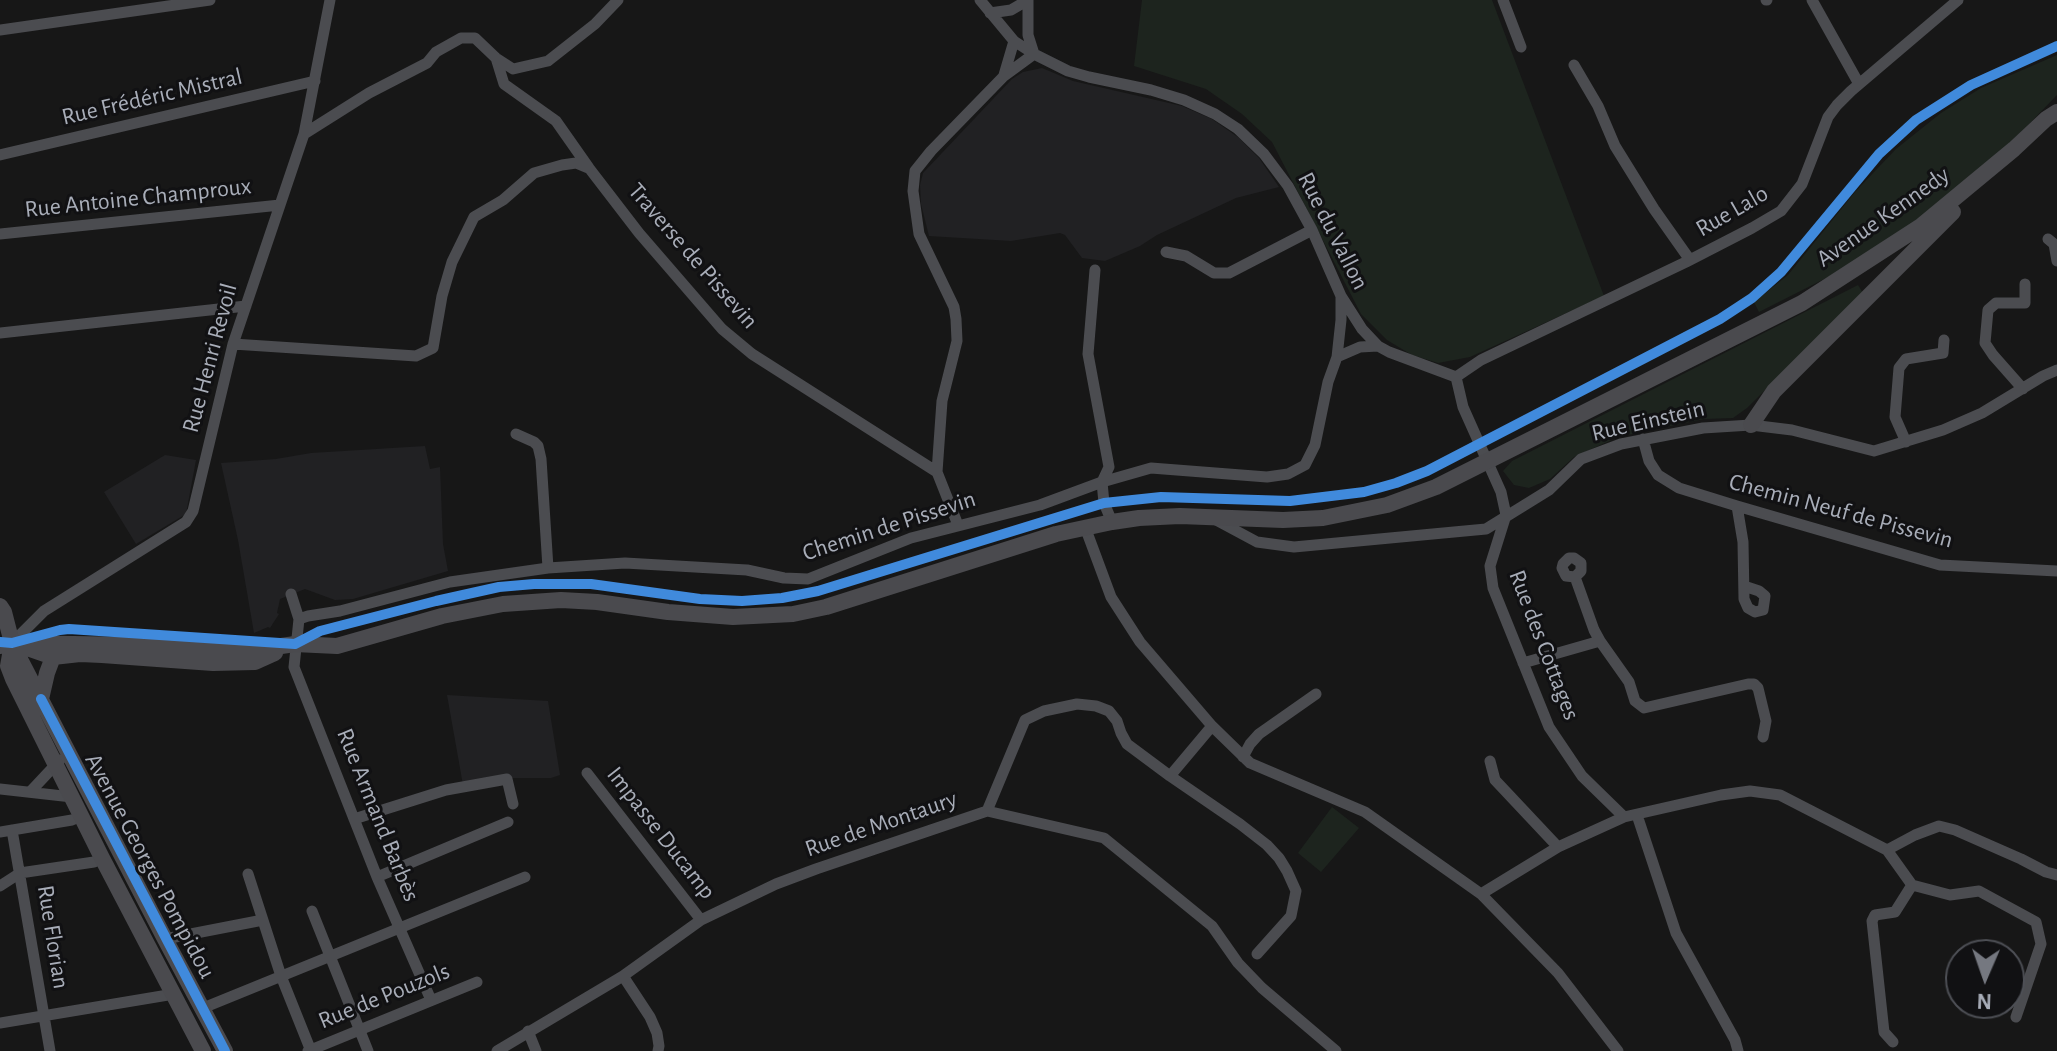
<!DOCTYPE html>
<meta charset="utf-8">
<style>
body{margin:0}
#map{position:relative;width:2057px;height:1051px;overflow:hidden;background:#171717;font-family:"Alegreya Sans",sans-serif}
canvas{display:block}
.north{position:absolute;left:1945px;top:939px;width:80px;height:80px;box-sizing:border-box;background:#111113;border:2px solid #4d4f55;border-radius:50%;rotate:182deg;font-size:22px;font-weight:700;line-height:32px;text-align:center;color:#a8adb8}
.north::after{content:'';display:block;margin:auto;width:28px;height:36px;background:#757880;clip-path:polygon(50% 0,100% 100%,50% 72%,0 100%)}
</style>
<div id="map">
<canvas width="2057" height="1051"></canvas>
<div class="north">N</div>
</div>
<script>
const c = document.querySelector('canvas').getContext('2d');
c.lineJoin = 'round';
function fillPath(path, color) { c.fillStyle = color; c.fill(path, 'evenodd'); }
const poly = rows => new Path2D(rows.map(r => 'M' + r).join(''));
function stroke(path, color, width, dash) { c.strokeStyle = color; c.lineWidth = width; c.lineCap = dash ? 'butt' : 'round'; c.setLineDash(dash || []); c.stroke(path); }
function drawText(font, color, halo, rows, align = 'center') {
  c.font = font + ' "Alegreya Sans",sans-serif'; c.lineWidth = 6; c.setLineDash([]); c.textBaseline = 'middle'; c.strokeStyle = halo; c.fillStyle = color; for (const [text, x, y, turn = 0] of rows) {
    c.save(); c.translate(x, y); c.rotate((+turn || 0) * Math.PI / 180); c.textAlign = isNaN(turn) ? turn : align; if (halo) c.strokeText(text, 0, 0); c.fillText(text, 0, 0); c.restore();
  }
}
const built = poly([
 [1042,68,1073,81,1182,106,1212,119,1239,138,1259,158,1279,187,1236,198,1157,235,1140,246,1105,261,1082,258,1065,235,1060,233,1011,241,929,236,921,204,920,185,923,173,1012,79,1023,72],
 [425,446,430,469,440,467,443,544,448,571,353,599,335,600,305,589,280,599,277,613,279,614,270,628,268,627,254,633,238,540,221,463,276,459,311,453],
 [165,455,196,460,186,514,136,544,104,492],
 [447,695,548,701,560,775,551,778,509,778,463,785]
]);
const green = poly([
 [1142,0,1492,0,1604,296,1470,357,1438,363,1412,355,1387,340,1361,314,1272,142,1242,114,1206,89,1134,66],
 [2057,55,2057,95,2007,147,1914,222,1844,269,1759,312,1754,302,1788,275,1855,192,1896,149,1941,113,1981,88],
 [1858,285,1863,293,1747,408,1733,418,1704,419,1618,437,1574,457,1550,479,1529,488,1514,485,1503,471,1512,461],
 [1332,807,1359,828,1321,872,1298,853]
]);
const street = poly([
 [980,0,1014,41,1034,54,1068,71,1089,77,1151,90,1184,100,1215,114,1238,129,1264,154,1288,186,1312,230,1341,296,1362,329,1378,346,1389,352,1456,377],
 [1028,0,1028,35,1034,54],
 [1503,0,1521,47],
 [1766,0,1767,0],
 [1812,0,1859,84],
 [990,13,1011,10,1028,0],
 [0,30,210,0],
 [496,58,504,84,556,121,589,168,639,233,722,329,752,354,937,472],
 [1574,65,1598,106,1615,146,1654,209,1690,260],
 [1004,75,1014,41],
 [304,134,369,93,427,63,436,52,461,38,475,38,496,58,513,69,548,61,595,24,618,0],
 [0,155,315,81],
 [0,234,280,205],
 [2048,239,2054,244,2057,261],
 [1166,252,1186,256,1214,273,1229,273,1312,230],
 [1095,270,1088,354,1109,467,1102,482,1104,503,1112,522],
 [0,333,246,306],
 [233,344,416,356,433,348,442,296,452,262,474,217,503,200,534,173,562,165,576,163,588,168],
 [1337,357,1360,347,1378,346],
 [1456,377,1481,360,1686,262,1752,228,1781,211,1802,184,1828,117,1837,105,1851,91,1958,0],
 [1456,377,1463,407,1501,492,1506,515],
 [2023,389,1993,355,1985,343,1988,310,1996,303,2025,303,2025,284],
 [516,434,534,442,538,446,541,459,548,568],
 [1643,439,1649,461,1658,475,1679,488,1737,506,1940,565,2057,571],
 [1906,442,1895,417,1899,368,1906,359,1943,353,1944,340],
 [1737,506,1743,542,1744,599,1748,608,1755,612,1763,610,1765,596,1759,591,1744,586],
 [1506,515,1490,566,1493,588,1549,727,1582,776,1624,817],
 [1216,520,1257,542,1294,547,1486,529,1549,490,1581,459,1621,444,1703,428,1751,425,1792,430,1874,451,1943,430,1982,413,2043,376,2057,370],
 [958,525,937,472,942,401,957,341,956,319,954,307,919,234,913,191,915,171,931,151,1004,76,1034,54],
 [1085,527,1111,597,1140,642,1212,726,1250,763,1365,812,1481,894,1558,973,1618,1051],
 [1575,577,1566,576,1562,568,1563,564,1569,558,1574,558,1581,563,1581,571,1575,577,1594,630,1600,641],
 [291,594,299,619],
 [12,643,44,611,186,522,193,511,233,344,304,134,330,0],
 [1523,663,1600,641,1629,682,1635,701,1644,708,1748,684,1754,684,1758,688,1766,721,1763,737],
 [1243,757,1250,744,1259,734,1316,694],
 [1490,761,1495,780,1558,847],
 [587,773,701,920],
 [1170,776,1240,824,1267,845,1279,858,1287,871,1296,891,1291,916,1257,954],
 [0,789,72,797],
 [30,792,60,760],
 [987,811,1025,720,1044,711,1077,704,1096,706,1109,711,1117,721,1121,733,1127,744,1170,776,1212,726],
 [1637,815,1676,933,1735,1040,1738,1051],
 [354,819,446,790,507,779,513,804],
 [12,830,50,1051],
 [0,832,72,820,82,816],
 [1887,850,1915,835,1939,826,1955,830,2021,859,2046,872,2057,875],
 [248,874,281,976,311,1051],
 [377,877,508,822],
 [0,886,20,873,94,862,102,858],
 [1481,894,1558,847,1624,817,1721,795,1750,791,1780,795,1887,850,1912,885,1950,895,1979,891,2036,922,2041,944,2016,1017],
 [312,911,368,1051],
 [165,939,263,920],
 [623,976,650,1017,657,1033,659,1046,658,1051],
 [431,1000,377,877,294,667,299,619,308,616,340,611,450,582,548,568,625,563,747,570,784,578,808,579,911,538,1040,505,1102,482,1151,468,1267,477,1288,474,1305,465,1315,445,1328,382,1337,357,1341,320,1341,296],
 [203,1008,525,877],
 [0,1023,174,994],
 [528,1031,536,1051],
 [1893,1042,1884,1032,1872,921,1875,915,1895,912,1912,885],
 [308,1051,477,982],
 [497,1051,623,976,701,920,776,884,816,869,987,811,1104,838,1212,926,1238,963,1262,988,1336,1051]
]);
const secondary = poly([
 [1751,425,1774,391,1953,212],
 [0,606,4,612,12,643,8,666,13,679,102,858,203,1051],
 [10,640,165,939,225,1051],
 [0,646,12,643,135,645,215,651,247,651,295,644,337,646,442,616,503,604,561,600,597,602,668,612,733,617,793,614,826,607,1056,534,1112,522,1139,518,1180,516,1283,520,1323,518,1387,505,1436,487,1802,303,1921,226,2014,149,2046,119,2057,112],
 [27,648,53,657,80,654,102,655,213,663,255,662,275,653],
 [41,699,47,673,53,657]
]);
const cycleway = poly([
 [0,642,12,643,60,630,69,629,295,644,320,631,436,601,499,587,534,584,591,584,700,599,742,601,782,598,818,591,1104,503,1161,497,1290,501,1364,492,1396,483,1427,471,1720,319,1752,298,1781,272,1879,154,1916,120,1971,85,2057,46],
 [41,699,225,1051]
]);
const streetNames = [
 ["Rue Frédéric Mistral",152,97,-13],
 ["Rue Antoine Champroux",138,198,-6],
 ["Rue Lalo",1732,211,-30],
 ["Avenue Kennedy",1883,217,-35],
 ["Rue du Vallon",1333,231,63],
 ["Traverse de Pissevin",693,256,49],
 ["Rue Henri Revoil",210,358,-75],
 ["Rue Einstein",1648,421,-13],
 ["Chemin Neuf de Pissevin",1841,511,15],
 ["Chemin de Pissevin",889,526,-18],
 ["Rue des Cottages",1544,645,69],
 ["Rue Armand Barbès",378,815,68],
 ["Rue de Montaury",881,824,-19],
 ["Impasse Ducamp",661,833,52],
 ["Avenue Georges Pompidou",150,866,62],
 ["Rue Florian",53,937,81],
 ["Rue de Pouzols",384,996,-22]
];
fillPath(built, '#212123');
fillPath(green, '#1d241e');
stroke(street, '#4b4c50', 11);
stroke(secondary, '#4a4a4e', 16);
stroke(cycleway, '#408adc', 10);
drawText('24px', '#a8adb8', '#111113', streetNames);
</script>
